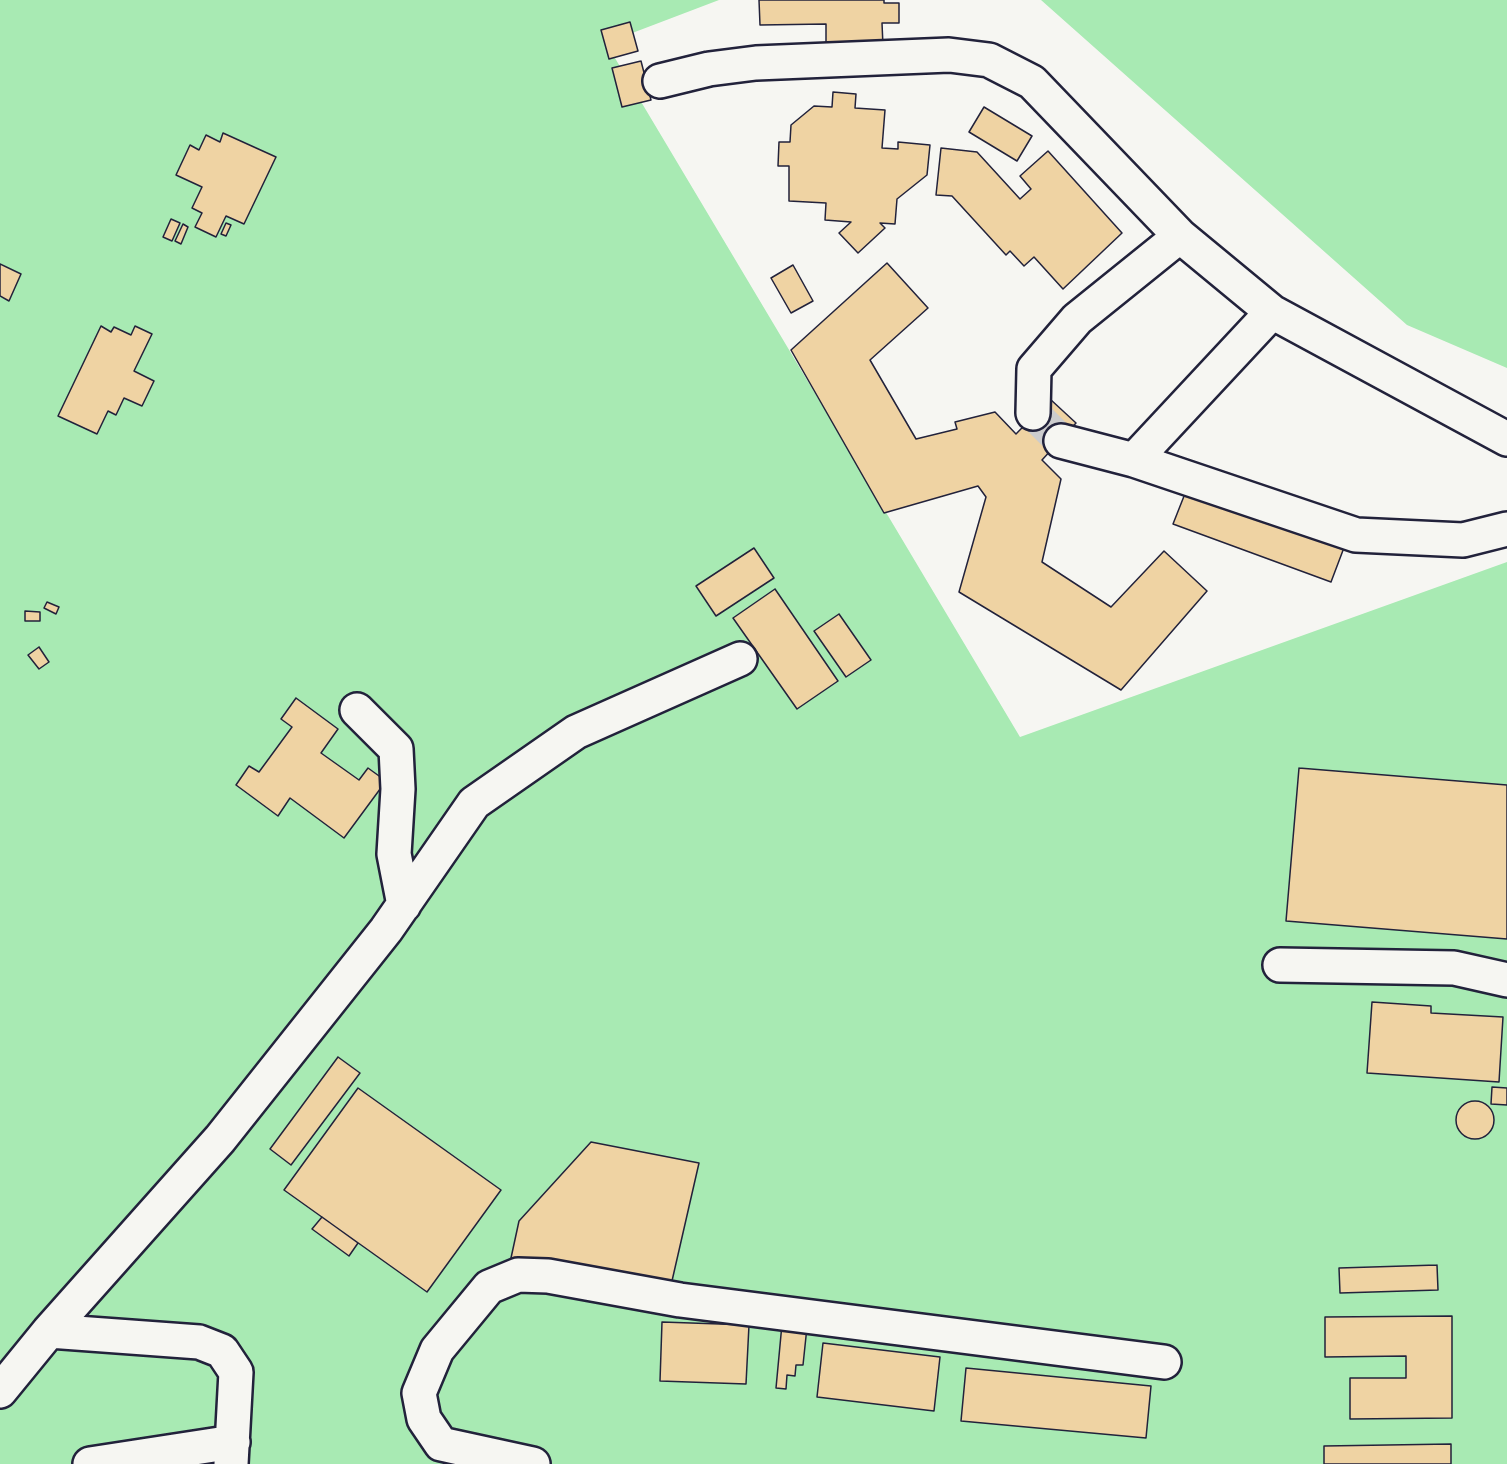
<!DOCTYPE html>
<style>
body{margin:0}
canvas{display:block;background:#f6f6f2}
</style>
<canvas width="1507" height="1464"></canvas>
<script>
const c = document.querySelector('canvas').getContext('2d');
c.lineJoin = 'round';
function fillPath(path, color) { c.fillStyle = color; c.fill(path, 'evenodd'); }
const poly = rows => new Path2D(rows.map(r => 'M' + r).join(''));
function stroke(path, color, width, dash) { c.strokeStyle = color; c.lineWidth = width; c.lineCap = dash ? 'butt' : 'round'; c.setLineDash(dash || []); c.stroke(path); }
const green = poly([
 [0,0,719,0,606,43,1020,737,1507,562,1507,1464,0,1464],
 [1041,0,1507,0,1507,368,1407,325]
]);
const building = poly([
 [759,0,884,0,884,3,899,3,899,23,882,23,883,46,826,47,826,24,760,25,759,0],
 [630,22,638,51,609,59,601,30,630,22],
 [641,61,651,100,622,107,612,68,641,61],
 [833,92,856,94,855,108,885,110,882,148,898,149,898,142,930,145,927,175,897,199,895,224,880,223,885,228,858,253,839,233,851,222,825,220,826,203,789,201,789,166,778,166,779,142,790,142,791,125,814,106,832,107,833,92],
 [984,107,1032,136,1017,161,969,132,984,107],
 [223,133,276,157,244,224,226,216,216,237,195,227,202,213,192,208,202,187,176,175,190,145,199,150,206,135,220,142,223,133],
 [941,148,977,152,1020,199,1031,189,1020,176,1048,151,1122,233,1063,289,1034,257,1024,266,1010,251,1006,255,952,196,936,195,941,148],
 [171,219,180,223,172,241,163,237,171,219],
 [226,223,231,225,226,236,221,234,226,223],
 [183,224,188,227,181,244,175,241,183,224],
 [887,263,928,308,870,360,916,439,957,429,955,422,995,412,1016,434,1050,399,1076,423,1042,460,1061,479,1042,562,1111,607,1164,551,1207,591,1121,690,959,592,986,497,978,486,884,513,791,350,887,263],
 [0,264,21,274,9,301,0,296,0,264],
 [793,265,813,301,791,313,771,278,793,265],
 [101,326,111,332,114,327,131,335,135,326,152,334,134,371,154,381,142,406,124,398,116,415,108,411,97,434,58,416,101,326],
 [1188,486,1345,545,1331,582,1173,524,1188,486],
 [754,548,774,578,716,616,696,586,754,548],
 [775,589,838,681,797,709,733,618,775,589],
 [47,602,59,607,56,614,44,608,47,602],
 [25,611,40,612,40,621,25,621,25,611],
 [839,614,871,660,846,677,814,631,839,614],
 [39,647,49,662,39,669,28,655,39,647],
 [296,698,338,729,321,753,359,780,368,768,386,781,344,838,290,798,278,816,236,785,249,766,259,772,292,727,281,719,296,698],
 [1299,768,1507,785,1507,939,1286,921,1299,768],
 [1372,1002,1431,1006,1431,1013,1503,1017,1499,1082,1367,1073,1372,1002],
 [338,1057,360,1073,291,1165,270,1149,338,1057],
 [1492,1087,1507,1088,1507,1105,1491,1104,1492,1087],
 [358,1088,501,1190,427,1292,284,1190,358,1088],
 '1456 1120a19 19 0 1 1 38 0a19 19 0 1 1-38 0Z',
 [591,1142,699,1163,669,1294,511,1258,519,1221,591,1142],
 [322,1217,358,1243,349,1256,312,1229,322,1217],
 [1437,1265,1438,1290,1340,1293,1339,1268,1437,1265],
 [1452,1316,1452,1418,1350,1419,1350,1378,1406,1378,1406,1356,1325,1357,1325,1317,1452,1316],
 [662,1322,749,1325,746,1384,660,1381,662,1322],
 [782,1324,807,1327,803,1365,796,1365,795,1376,787,1375,786,1389,776,1388,782,1324],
 [823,1343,940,1357,934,1411,817,1397,823,1343],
 [966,1368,1151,1386,1146,1438,961,1421,966,1368],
 [1451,1444,1451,1464,1324,1464,1324,1446,1451,1444]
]);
const minorTunnel = poly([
 [1033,413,1061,441]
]);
const minor = poly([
 [660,81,709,69,756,63,949,55,989,60,1032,82,1180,236,1272,312,1507,439],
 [1033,413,1034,369,1077,319,1180,236],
 [1061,441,1134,460,1272,312],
 [1134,460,1356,535,1463,540,1507,529],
 [357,710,396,749,398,789,394,854,404,905],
 [1280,965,1454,968,1507,980],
 [49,1331,199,1342,222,1351,236,1372,231,1464],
 [0,1391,49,1331,220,1139,386,930,474,803,576,732,740,659],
 [90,1464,233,1442],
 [533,1464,441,1444,424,1419,419,1393,437,1350,489,1287,518,1275,548,1276,680,1300,1164,1362]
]);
fillPath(green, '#a8eab3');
fillPath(building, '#efd3a3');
stroke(building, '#22223b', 1.5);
stroke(minorTunnel, '#cccccd', 33, [33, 16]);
stroke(minor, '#22223b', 38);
stroke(minor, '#f6f6f2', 33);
</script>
